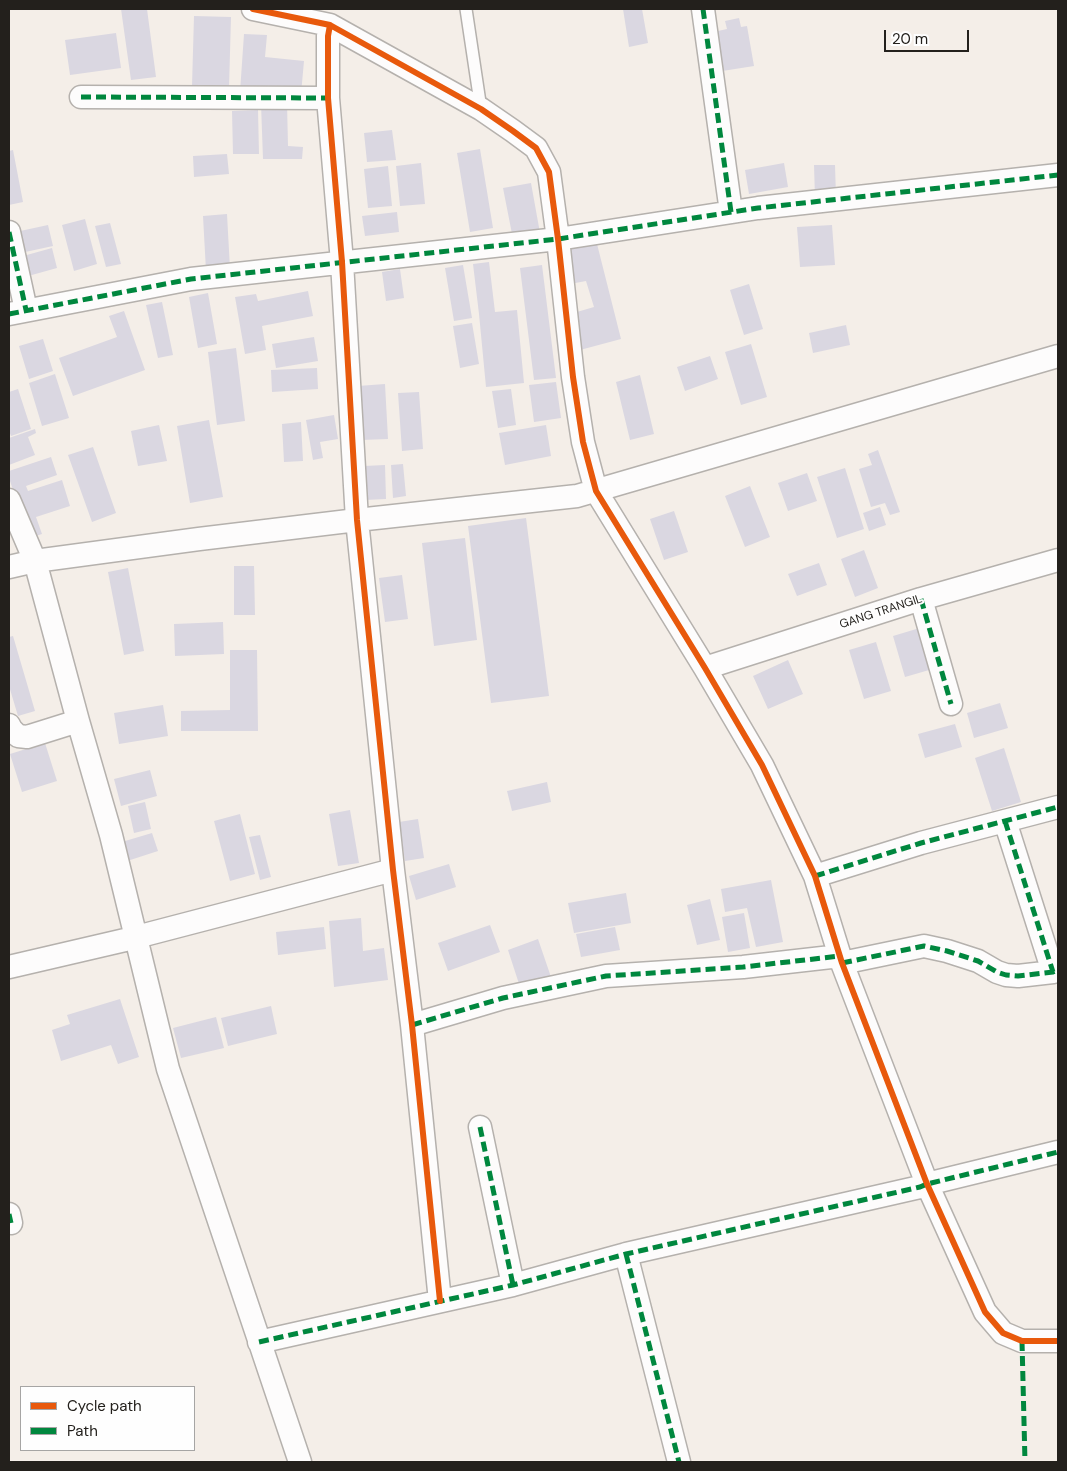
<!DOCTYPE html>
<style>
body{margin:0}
#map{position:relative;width:1067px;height:1471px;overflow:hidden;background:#f4eee8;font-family:"DM Sans",sans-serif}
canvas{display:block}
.frame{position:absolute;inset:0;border:10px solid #23201c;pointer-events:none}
.legend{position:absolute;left:20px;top:1386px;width:175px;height:65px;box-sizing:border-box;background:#fefefe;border:1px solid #a6a5a4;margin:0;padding:6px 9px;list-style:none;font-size:15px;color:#23201c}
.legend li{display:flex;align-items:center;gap:10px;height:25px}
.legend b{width:25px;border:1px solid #a6a5a4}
.scale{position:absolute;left:884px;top:30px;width:85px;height:22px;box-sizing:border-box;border:2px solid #23201c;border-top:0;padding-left:6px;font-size:15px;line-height:18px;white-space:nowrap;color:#23201c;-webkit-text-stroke:4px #fefefe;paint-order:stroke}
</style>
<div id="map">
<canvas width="1067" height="1471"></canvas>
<div class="frame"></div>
<ul class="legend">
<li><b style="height:6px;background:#e8590c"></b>Cycle path</li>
<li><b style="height:6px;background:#00873e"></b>Path</li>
</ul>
<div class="scale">20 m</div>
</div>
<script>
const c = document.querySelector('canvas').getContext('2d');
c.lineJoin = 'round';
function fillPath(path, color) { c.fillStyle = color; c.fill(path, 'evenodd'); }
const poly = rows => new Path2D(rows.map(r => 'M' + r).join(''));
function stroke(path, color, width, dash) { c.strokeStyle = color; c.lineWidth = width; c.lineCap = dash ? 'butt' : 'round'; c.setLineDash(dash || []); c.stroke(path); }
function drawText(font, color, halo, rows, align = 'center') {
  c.font = font + ' "DM Sans",sans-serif'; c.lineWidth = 4; c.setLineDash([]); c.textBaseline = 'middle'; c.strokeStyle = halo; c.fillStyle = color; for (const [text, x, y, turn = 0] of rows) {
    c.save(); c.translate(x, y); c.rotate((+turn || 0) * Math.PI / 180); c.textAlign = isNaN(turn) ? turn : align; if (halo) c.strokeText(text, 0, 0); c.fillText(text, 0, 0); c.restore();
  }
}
const building = poly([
 [121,9,147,9,156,77,131,80],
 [623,9,642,9,648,43,629,47],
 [194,16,231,17,229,88,192,86],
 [739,18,741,27,747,26,754,66,716,72,709,33,727,29,725,21],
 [116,33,121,68,70,75,65,40],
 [244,34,267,35,265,57,304,61,301,94,240,92],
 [287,103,288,146,303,147,302,159,263,159,261,104],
 [258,110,259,154,233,154,232,111],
 [392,130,396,160,367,162,364,133],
 [480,149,493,228,470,232,457,153],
 [13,150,23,202,9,205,9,151],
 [227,154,229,174,194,177,193,156],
 [421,163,425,204,400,206,396,166],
 [784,163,788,187,749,194,745,170],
 [814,165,835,165,836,197,815,198],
 [388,166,392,206,368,208,364,169],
 [531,183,540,233,513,239,503,188],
 [397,212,399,232,365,236,362,216],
 [227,214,230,269,206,271,203,216],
 [85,219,97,264,74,271,62,225],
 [110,223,121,264,106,267,95,226],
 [48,225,53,246,16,254,11,233],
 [832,225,835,265,800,267,797,227],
 [596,240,621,339,580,350,570,314,594,307,586,281,570,284,562,247],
 [52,248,57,268,21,278,16,258],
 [489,262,495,312,517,310,524,383,486,387,479,314,473,264],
 [463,265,472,318,454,321,445,268],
 [542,265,556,378,534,380,520,268],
 [400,269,404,298,386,301,382,272],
 [749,284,763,329,744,335,730,290],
 [308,291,313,316,262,326,266,350,245,354,235,297,256,294,258,301],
 [208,293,217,344,198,348,189,297],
 [162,302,173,355,158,358,146,305],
 [124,311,145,370,73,396,59,358,117,337,109,316],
 [472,323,479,364,460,368,453,326],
 [846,325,850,345,813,353,809,333],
 [314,337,318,361,276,368,272,344],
 [43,339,53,371,29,379,19,346],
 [751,344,767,397,741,405,725,352],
 [236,348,245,421,217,425,208,352],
 [710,356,718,379,685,391,677,367],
 [317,368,318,389,272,392,271,370],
 [55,374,69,418,42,426,29,383],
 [640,375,654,434,630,440,616,382],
 [556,382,561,418,534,422,529,385],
 [385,384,388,439,361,440,358,386],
 [18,389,31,429,11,436,9,431,9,392],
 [511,389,516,425,498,428,492,391],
 [419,392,423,449,402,451,398,393],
 [334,415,338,439,320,442,323,458,313,460,306,420],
 [209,420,223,497,190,503,177,426],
 [301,422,303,461,284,462,282,424],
 [159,425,167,461,138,466,131,431],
 [546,425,551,456,505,465,499,433],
 [35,429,36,433,28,437,35,455,9,465,9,438],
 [93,447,116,513,92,522,68,455],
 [878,450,900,512,890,515,885,503,871,507,859,469,872,465,868,454],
 [51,457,57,475,26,486,28,491,62,480,70,506,36,517,42,534,29,538,9,478,9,471],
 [403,464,406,496,393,498,391,465],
 [385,465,386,499,365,500,364,466],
 [845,468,864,529,837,538,817,477],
 [807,473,817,501,788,511,778,483],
 [750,486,770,537,745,547,725,496],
 [880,507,886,525,869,531,863,513],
 [674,511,688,552,664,560,650,519],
 [526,518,549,696,491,703,468,526],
 [465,538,477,640,434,646,422,543],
 [864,550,878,588,855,597,841,559],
 [819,563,827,585,797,596,788,574],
 [234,566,254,566,255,615,234,615],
 [128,568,144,651,124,655,108,572],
 [402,575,408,619,385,622,379,578],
 [223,622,224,654,175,656,174,624],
 [923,627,936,668,905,677,893,636],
 [13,636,35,711,18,716,9,686,9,637],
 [876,642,891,691,864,699,849,650],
 [230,650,257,650,258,731,181,731,181,711,230,710],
 [788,660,803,694,768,709,753,676],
 [1000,703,1008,728,974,738,967,713],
 [163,705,168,736,119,744,114,713],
 [955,724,962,747,925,758,918,734],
 [45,743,57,781,22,792,10,754],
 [1004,748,1021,802,992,811,975,758],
 [150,770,157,796,121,806,114,779],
 [547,782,551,802,512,811,507,791],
 [145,802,151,829,134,833,128,806],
 [350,810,359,863,338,866,329,814],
 [240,814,255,874,230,881,214,821],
 [418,819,424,858,405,861,399,822],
 [152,833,158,851,121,863,115,844],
 [260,835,271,877,260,880,249,837],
 [449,864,456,887,416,900,409,876],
 [771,880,783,942,756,947,747,908,725,912,721,889],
 [626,893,631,923,574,933,568,903],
 [710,899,720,940,697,945,687,905],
 [744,913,750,948,728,952,722,917],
 [361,918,363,951,384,948,388,980,334,987,329,921],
 [490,925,500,952,448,971,438,943],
 [324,927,326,949,278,955,276,932],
 [615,927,620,950,581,957,576,934],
 [538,939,551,977,520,987,508,950],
 [120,999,139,1057,118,1064,111,1045,61,1061,52,1030,70,1024,67,1015],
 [271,1006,277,1034,228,1046,221,1018],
 [216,1017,224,1048,181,1058,173,1028]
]);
const lane = poly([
 [466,9,481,109]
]);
const street = poly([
 [253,9,330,25,481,109,513,131,536,148,549,172,558,239,573,377,583,442,596,491,705,668,762,765,815,876,842,963,927,1184,985,1312,1003,1333,1022,1341,1058,1341],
 [703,9,731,212],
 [330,25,328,36,328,98,342,262,357,520,393,870,412,1025,440,1301],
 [81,97,328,98],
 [9,232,26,310],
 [9,314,191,279,558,239,758,208,1058,175],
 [9,500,35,561,78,721,111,835,168,1069,300,1462],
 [9,567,35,561,199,539,357,520,577,496,1058,356],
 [921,599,951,704],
 [705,668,921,599,1058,560],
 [9,725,11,729,18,736,27,737,78,721],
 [1005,821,1053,972,1058,970],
 [815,876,921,843,1058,807],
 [842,963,924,946,947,951,978,961,997,972,1006,975,1018,976,1053,972],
 [9,967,125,940,393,870],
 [412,1025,503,998,606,976,743,967,840,956],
 [480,1127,513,1285],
 [9,1214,11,1223],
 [626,1254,679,1462],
 [259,1342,513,1285,626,1254,920,1187,927,1184,1058,1152]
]);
const quiet = poly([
 [703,9,731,212],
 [81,97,328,98],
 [9,232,26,310],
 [9,314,191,279,558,239,758,208,1058,175],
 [921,599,951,704],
 [1005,821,1053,972,1058,970],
 [815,876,921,843,1058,807],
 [842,963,924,946,947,951,978,961,997,972,1006,975,1018,976,1053,972],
 [412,1025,503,998,606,976,743,967,840,956],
 [480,1127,513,1285],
 [9,1214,11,1223],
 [626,1254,679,1462],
 [1022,1341,1025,1462],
 [259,1342,513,1285,626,1254,920,1187,927,1184,1058,1152]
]);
const cycleway = poly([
 [253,9,330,25,481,109,513,131,536,148,549,172,558,239,573,377,583,442,596,491,705,668,762,765,815,876,842,963,927,1184,985,1312,1003,1333,1022,1341,1058,1341],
 [330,25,328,36,328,98,342,262,357,520,393,870,412,1025,440,1301]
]);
const streetNames = [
 ["GANG TRANGIL",881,612,-18]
];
fillPath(building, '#dad7e1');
stroke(lane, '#b5b1ad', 14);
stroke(street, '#b5b1ad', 25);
stroke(lane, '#fdfcfc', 11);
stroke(street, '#fdfcfc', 22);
stroke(quiet, '#00873e', 5, [10, 5]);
stroke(cycleway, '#e8590c', 6);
drawText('12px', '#23201c', '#fefefe', streetNames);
</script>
